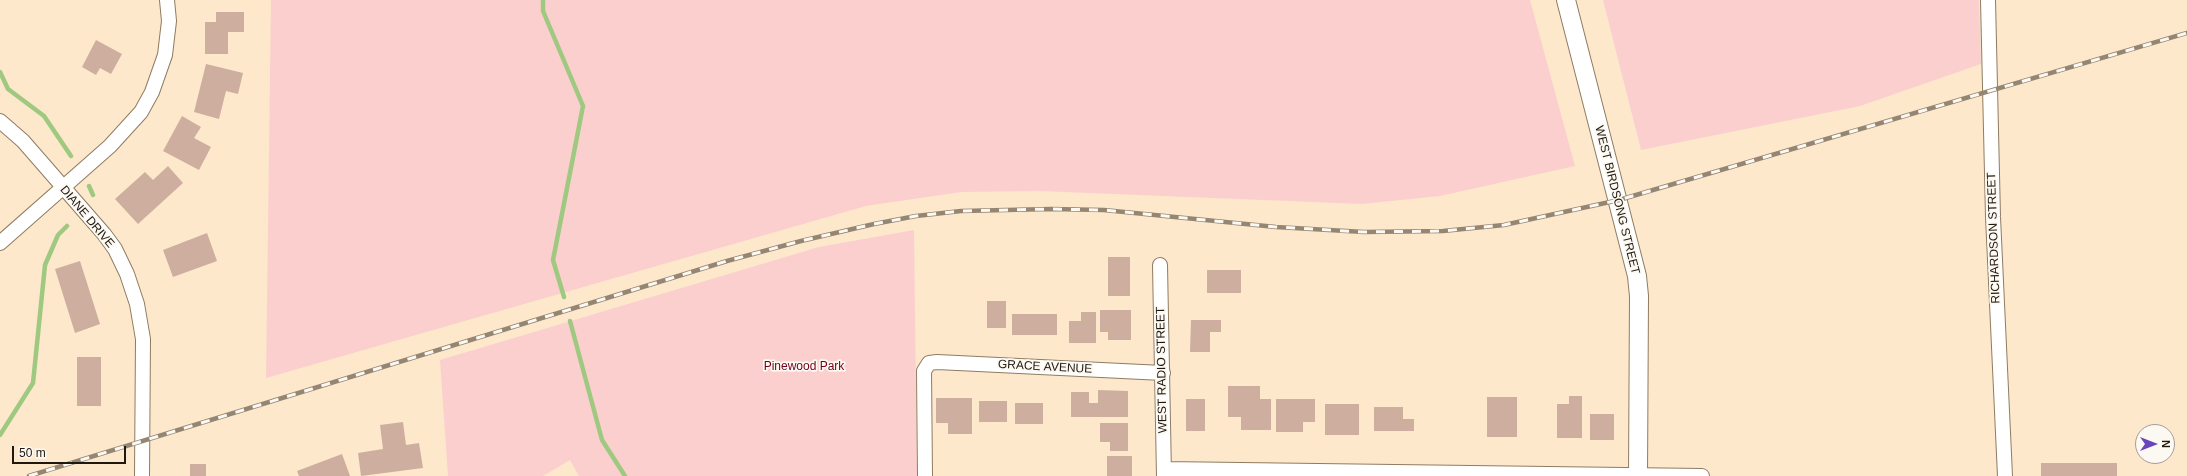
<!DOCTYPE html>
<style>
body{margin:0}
#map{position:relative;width:2187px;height:476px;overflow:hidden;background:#fde8cc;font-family:Helvetica,sans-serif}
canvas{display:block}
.north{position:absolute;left:2135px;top:424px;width:40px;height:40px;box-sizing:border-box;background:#fcf8f2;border:1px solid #a49e97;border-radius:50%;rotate:90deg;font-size:11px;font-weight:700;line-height:16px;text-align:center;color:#1f180e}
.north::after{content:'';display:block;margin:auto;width:14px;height:18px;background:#6944bc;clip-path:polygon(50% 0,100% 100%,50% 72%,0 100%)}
.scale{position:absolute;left:12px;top:446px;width:114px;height:18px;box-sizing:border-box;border:2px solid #1f180e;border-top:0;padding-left:5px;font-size:12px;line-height:14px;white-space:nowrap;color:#1f180e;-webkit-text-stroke:3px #fcf8f2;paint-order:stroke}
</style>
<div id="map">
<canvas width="2187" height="476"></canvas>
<div class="north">N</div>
<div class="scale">50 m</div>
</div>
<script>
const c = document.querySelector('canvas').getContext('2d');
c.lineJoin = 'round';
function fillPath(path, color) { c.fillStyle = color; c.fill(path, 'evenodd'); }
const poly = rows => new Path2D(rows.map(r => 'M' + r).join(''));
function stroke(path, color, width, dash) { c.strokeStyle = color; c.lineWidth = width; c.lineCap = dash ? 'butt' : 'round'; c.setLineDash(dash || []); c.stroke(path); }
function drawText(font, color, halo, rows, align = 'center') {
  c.font = font + ' Helvetica,sans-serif'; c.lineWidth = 3.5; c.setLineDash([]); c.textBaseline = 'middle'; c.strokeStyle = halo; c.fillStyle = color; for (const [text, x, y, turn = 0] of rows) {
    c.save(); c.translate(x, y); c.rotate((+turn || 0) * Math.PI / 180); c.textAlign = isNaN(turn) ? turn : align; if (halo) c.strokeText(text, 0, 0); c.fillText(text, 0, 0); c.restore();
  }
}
const green = poly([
 [271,0,1530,0,1575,166,1440,196,1362,204,1039,191,961,192,866,206,266,378],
 [1603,0,1979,0,1981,64,1860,106,1641,150],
 [914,230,917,476,579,476,570,460,543,476,448,476,440,360,819,247]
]);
const stream = poly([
 [543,0,543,11,583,106,553,260,564,297],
 [0,72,8,89,44,116,71,156],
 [89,186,93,195],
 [570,321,602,440,625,476],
 [0,435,33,383,45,265,58,235,67,226]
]);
const building = poly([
 [216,12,244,12,244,32,228,32,228,54,205,54,205,22,216,22],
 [96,40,122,54,111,74,100,68,96,75,82,67],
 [206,64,243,73,238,94,226,91,219,119,194,112],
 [182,116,201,127,194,138,211,147,199,170,163,151],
 [168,166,183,183,138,224,115,199,145,172,153,180],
 [207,233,217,261,173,277,163,250],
 [1108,257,1130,257,1130,296,1108,296],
 [80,261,100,324,75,333,55,269],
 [1207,270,1241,270,1241,293,1207,293],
 [987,301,1006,301,1006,328,987,328],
 [1100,310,1131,310,1131,340,1108,340,1108,332,1100,332],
 [1081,312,1096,312,1096,343,1069,343,1069,321,1081,321],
 [1012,314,1057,314,1057,335,1012,335],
 [1191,320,1221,320,1221,332,1210,332,1210,352,1190,352],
 [77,357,101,357,101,406,77,406],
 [1228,386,1260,386,1260,399,1271,399,1271,430,1241,430,1241,417,1228,417],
 [1098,390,1128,391,1128,417,1071,417,1071,392,1089,392,1089,403,1098,403],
 [1569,396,1582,396,1582,438,1557,438,1557,404,1569,404],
 [1487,397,1517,397,1517,437,1487,437],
 [936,398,972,398,972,434,948,434,948,423,936,423],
 [1186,399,1205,399,1205,431,1186,431],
 [1276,399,1315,399,1315,422,1303,422,1303,432,1276,432],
 [979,401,1007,401,1007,422,979,422],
 [1015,403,1043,403,1043,424,1015,424],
 [1325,404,1359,404,1359,435,1325,435],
 [1374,407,1403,407,1403,419,1414,419,1414,431,1374,431],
 [1590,414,1614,414,1614,440,1590,440],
 [403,422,406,445,419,443,423,468,361,476,358,453,383,449,380,425],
 [1100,423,1128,423,1128,451,1110,451,1110,442,1100,442],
 [342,454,350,476,299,476,297,471],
 [1107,456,1132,456,1132,476,1107,476],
 [2041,463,2117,463,2117,476,2041,476],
 [190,464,206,464,206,476,190,476]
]);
const minor = poly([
 [1988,0,1993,217,2005,476],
 [0,121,23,141,104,234,115,249,127,274,137,304,143,339,142,476],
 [0,243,110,146,141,112,152,92,165,55,169,21,167,0],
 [1160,265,1164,476],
 [1164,469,1702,476],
 [925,476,924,371,929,363,937,362,1163,373]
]);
const tertiary = poly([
 [1566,0,1637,276,1639,296,1638,476]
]);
const rail = poly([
 [29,476,727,261,801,241,874,224,916,216,961,211,1051,209,1104,210,1276,227,1364,232,1443,231,1504,225,1619,200,2187,33]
]);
const streetNames = [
 ["WEST BIRDSONG STREET",1617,200,76],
 ["DIANE DRIVE",87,217,50],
 ["RICHARDSON STREET",1994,238,-92],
 ["GRACE AVENUE",1045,367,3],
 ["WEST RADIO STREET",1162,370,-91]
];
const parkNames = [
 ["Pinewood Park",804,367]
];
fillPath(green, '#fbcfce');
stroke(stream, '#9fc980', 4.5);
fillPath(building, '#ceae9f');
stroke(minor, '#8e7c63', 16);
stroke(tertiary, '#8e7c63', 20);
stroke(minor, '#fff', 14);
stroke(tertiary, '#fff', 18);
stroke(rail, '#958673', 4.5);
stroke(rail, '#fcf8f2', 3, [9]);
drawText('12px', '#1f180e', '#fcf8f2', streetNames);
drawText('12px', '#71011c', '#fcf8f2', parkNames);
</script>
